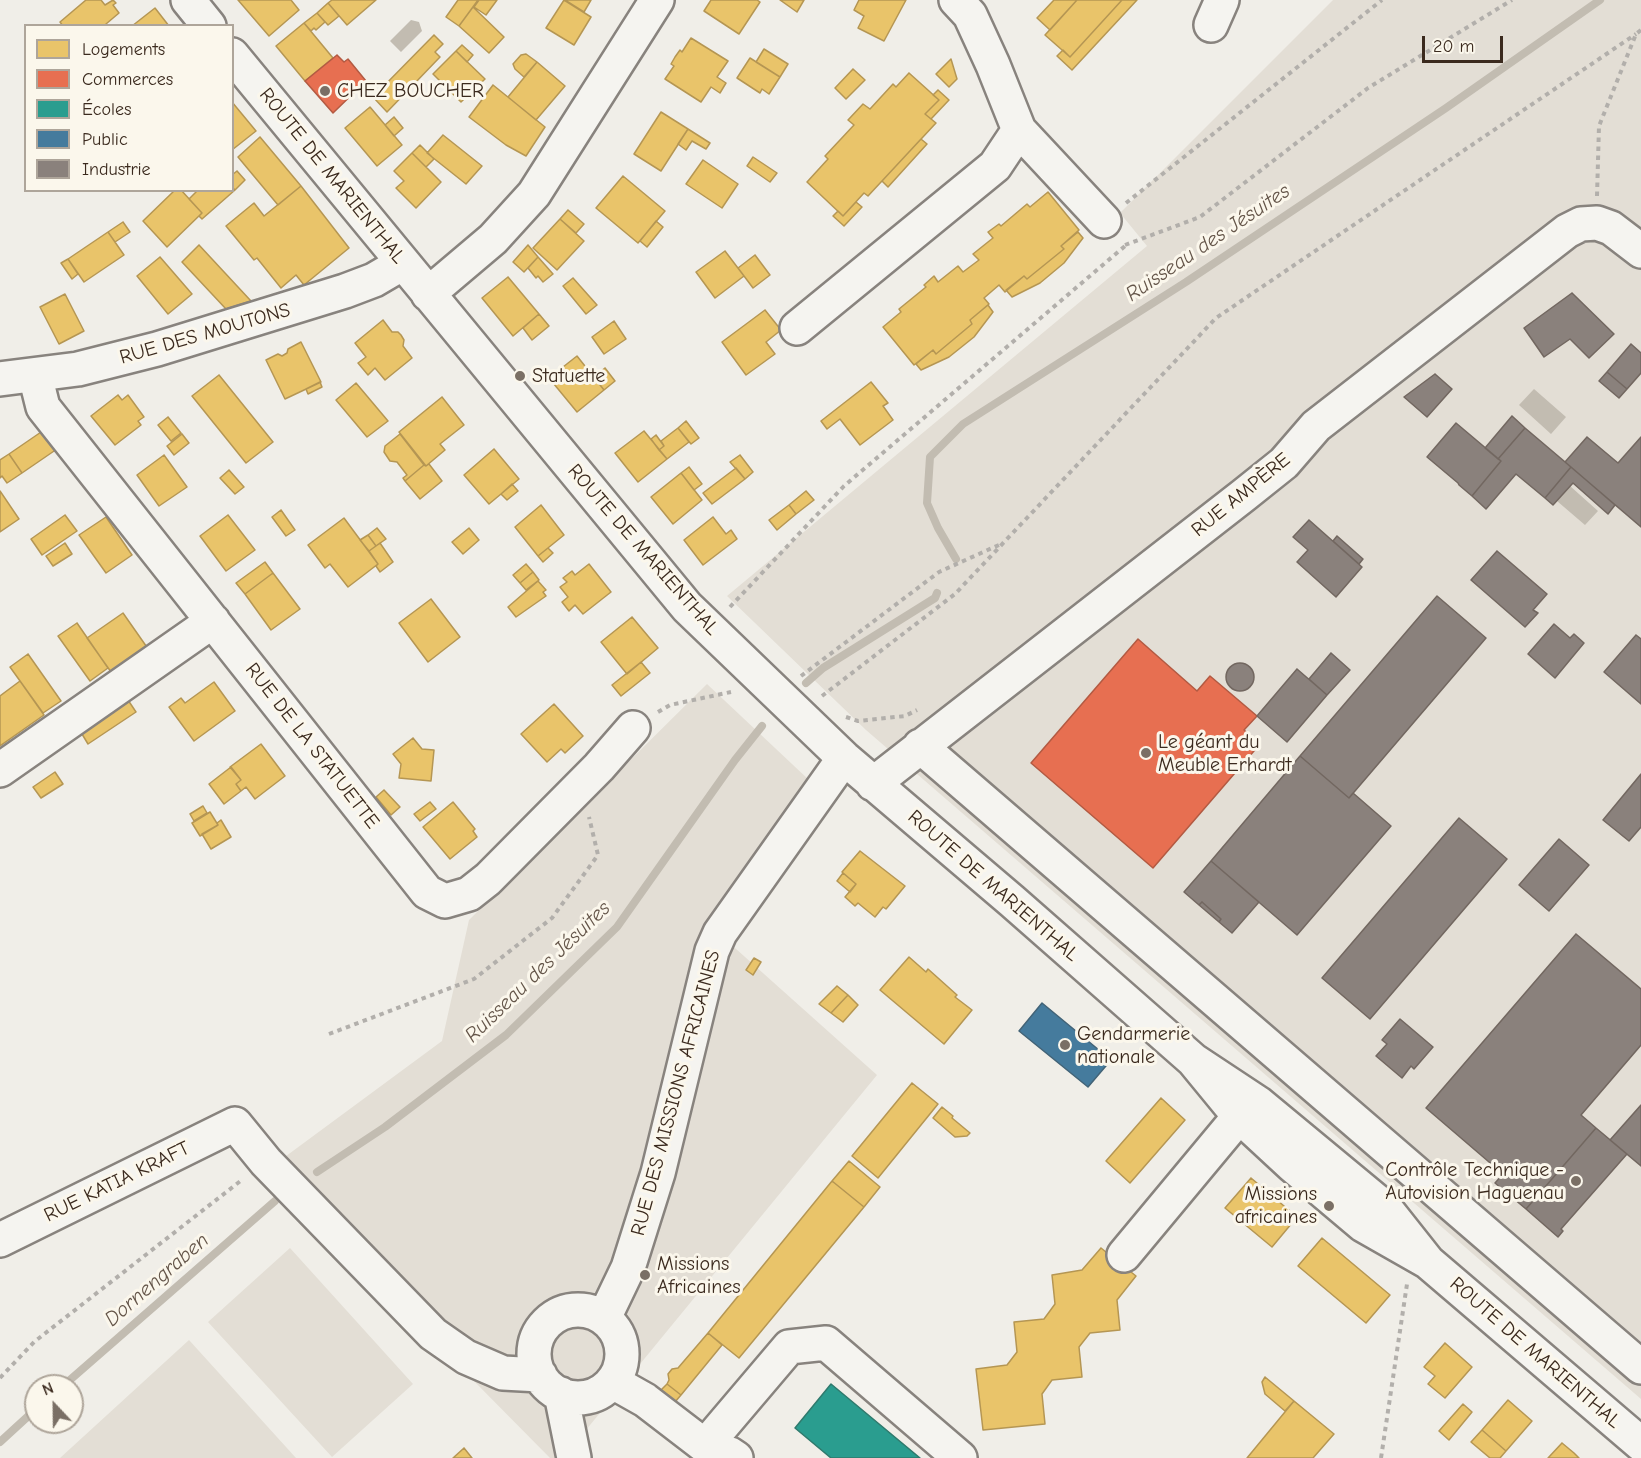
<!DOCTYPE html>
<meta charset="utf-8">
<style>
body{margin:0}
#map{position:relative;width:1641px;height:1458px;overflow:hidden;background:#f0eee8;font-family:"Comic Neue",sans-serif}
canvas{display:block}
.legend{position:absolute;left:24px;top:24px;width:210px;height:168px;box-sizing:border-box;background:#fbf7ec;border:2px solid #aea59a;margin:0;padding:8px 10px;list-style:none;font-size:18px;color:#3b2a1e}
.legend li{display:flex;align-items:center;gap:12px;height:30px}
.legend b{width:30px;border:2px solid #aea59a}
.north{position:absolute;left:24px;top:1374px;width:60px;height:60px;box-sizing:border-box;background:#fbf7ec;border:2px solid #aea59a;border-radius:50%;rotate:338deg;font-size:16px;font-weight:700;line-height:24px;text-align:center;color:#3b2a1e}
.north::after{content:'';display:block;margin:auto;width:21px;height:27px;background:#7a6f65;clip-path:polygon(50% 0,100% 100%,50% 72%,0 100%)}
.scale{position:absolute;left:1422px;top:36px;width:81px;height:27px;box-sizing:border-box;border:3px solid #3b2a1e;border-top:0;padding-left:8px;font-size:18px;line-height:21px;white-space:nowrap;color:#3b2a1e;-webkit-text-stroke:4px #fbf7ec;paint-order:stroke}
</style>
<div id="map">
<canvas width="1641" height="1458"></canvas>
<ul class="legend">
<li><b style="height:16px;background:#e9c46a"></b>Logements</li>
<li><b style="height:16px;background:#e76f51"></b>Commerces</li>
<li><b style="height:16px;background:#2a9d8f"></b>Écoles</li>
<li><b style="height:16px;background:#457b9d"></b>Public</li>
<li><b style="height:16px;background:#8a817c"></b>Industrie</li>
</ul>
<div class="north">N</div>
<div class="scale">20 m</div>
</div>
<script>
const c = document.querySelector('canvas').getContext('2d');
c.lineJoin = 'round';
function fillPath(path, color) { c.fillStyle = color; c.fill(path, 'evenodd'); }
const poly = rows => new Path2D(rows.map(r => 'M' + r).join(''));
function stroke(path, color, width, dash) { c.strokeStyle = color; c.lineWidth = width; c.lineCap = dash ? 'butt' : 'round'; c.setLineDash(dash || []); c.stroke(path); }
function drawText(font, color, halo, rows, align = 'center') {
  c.font = font + ' "Comic Neue",sans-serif'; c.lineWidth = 6; c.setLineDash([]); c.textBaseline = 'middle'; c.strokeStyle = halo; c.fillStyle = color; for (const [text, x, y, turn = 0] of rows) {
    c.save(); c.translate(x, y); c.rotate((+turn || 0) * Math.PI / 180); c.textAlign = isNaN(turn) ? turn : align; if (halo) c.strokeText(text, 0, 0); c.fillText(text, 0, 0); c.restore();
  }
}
const built = poly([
 [1333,0,1641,0,1641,1399,866,730,727,596,1147,246,1120,213],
 [707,684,809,780,707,923,877,1075,563,1458,550,1458,466,1373,259,1176,442,1041,469,920],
 [290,1248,413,1384,332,1457,208,1322],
 [189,1340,296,1458,60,1458]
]);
const water = poly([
 [411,20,419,22,422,31,401,52,390,41],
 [1534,389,1566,417,1551,434,1519,405],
 [1570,486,1598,511,1585,525,1557,501]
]);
const homes = poly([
 [86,0,101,0,105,5,113,0,116,3,113,5,119,13,106,24,108,26,63,26,60,22,86,0],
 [238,0,291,0,299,10,269,36,238,0],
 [332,0,376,0,347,25,328,3,332,0],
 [458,0,478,0,459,26,446,17,458,0],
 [479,0,497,0,486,15,474,7,479,0],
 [564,0,591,17,574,45,546,28,564,0],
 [565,0,591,0,584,12,565,0],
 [711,0,757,0,760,2,739,34,704,11,711,0],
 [780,0,804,0,797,12,780,0],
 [859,0,906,0,884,41,858,28,864,16,854,10,859,0],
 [1054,0,1077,0,1050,30,1037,18,1054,0],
 [1077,0,1122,0,1070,57,1045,35,1077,0],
 [1122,0,1137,0,1072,70,1057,56,1063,50,1070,57,1122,0],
 [328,3,339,16,328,25,317,13,328,3],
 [473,7,504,37,489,53,459,26,473,7],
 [155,8,169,26,132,26,155,8],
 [317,13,325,22,316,30,314,28,311,31,304,23,317,13],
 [304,23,333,58,305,81,276,46,304,23],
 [434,35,443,44,435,52,440,57,387,112,373,97,434,35],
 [691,38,728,61,717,77,726,83,720,93,711,87,701,102,665,79,674,66,671,64,675,57,680,50,682,52,691,38],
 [462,45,473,55,467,62,456,51,462,45],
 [764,49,788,64,780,77,756,62,764,49],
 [456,51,485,79,461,102,433,74,456,51],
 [526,54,537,62,524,77,515,69,513,64,521,55,526,54],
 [750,58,780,77,769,94,762,89,760,93,737,78,750,58],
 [951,59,957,79,949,87,936,74,951,59],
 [537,62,565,86,536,120,508,97,537,62],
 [853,69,865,80,846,99,835,88,853,69],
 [909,73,939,100,925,114,936,123,868,196,864,193,843,216,807,182,828,159,825,156,854,125,848,120,863,104,870,109,893,84,896,87,909,73],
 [493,85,545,127,526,156,506,145,469,117,493,85],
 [938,90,949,100,931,119,925,114,939,100,933,95,938,90],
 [232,102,256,131,232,150,232,102],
 [370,107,402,145,377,166,345,128,370,107],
 [661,112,688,129,661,171,634,154,661,112],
 [394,117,403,128,394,136,385,125,394,117],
 [688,129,710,143,706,149,692,141,686,150,678,144,688,129],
 [443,135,482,166,466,184,427,153,443,135],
 [260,137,301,186,278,205,238,157,260,137],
 [921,139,927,144,888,187,882,181,921,139],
 [420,145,434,159,426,167,412,153,420,145],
 [412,153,441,182,416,208,396,188,404,181,394,171,412,153],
 [753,157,777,173,770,182,747,166,753,157],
 [703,160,738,184,722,208,686,184,703,160],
 [237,171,245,180,235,190,232,187,232,175,237,171],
 [623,176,665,211,638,243,596,208,623,176],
 [301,186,349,248,304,285,296,275,281,288,257,258,254,260,226,226,254,203,264,216,301,186],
 [232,187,235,190,202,219,199,216,202,213,189,199,198,190,232,190,232,187],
 [175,190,181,190,202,213,167,247,143,221,175,190],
 [1048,192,1079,230,1061,246,1064,249,1027,279,1024,276,1005,292,999,285,984,298,989,304,970,320,972,324,936,354,933,350,914,365,883,327,901,312,899,309,926,287,924,285,934,276,938,282,958,266,963,272,979,260,973,254,993,238,988,232,999,224,1001,226,1027,204,1030,207,1048,192],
 [856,202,862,207,844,226,833,216,838,211,843,216,856,202],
 [568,210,584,224,576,233,560,219,568,210],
 [560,219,584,241,557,270,533,248,560,219],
 [656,221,663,227,647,247,640,241,656,221],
 [123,222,130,232,115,242,108,232,123,222],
 [108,232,124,255,84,282,68,259,108,232],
 [1078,232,1083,238,1064,263,1040,283,1012,297,1006,290,1024,276,1027,279,1064,249,1061,246,1078,232],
 [199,245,251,301,226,309,182,262,199,245],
 [528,245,538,257,524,272,513,262,528,245],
 [725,251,744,276,715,298,696,272,725,251],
 [755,255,770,275,753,288,738,268,755,255],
 [160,257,192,294,168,314,137,276,160,257],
 [538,257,553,274,543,282,538,276,536,278,528,268,538,257],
 [68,259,78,274,72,279,61,263,68,259],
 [508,277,539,314,513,336,482,298,508,277],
 [573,278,597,305,586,314,563,286,573,278],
 [65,294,84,331,59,344,40,307,65,294],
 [988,305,993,312,974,337,949,357,921,370,916,364,933,350,936,354,972,324,970,320,988,305],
 [765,310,781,330,766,342,775,354,746,375,722,342,765,310],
 [539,314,549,326,532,340,523,328,539,314],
 [383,320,392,332,398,332,401,335,404,340,403,346,412,358,385,380,375,368,368,375,358,363,366,357,355,343,383,320],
 [614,321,626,339,604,354,592,337,614,321],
 [301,342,321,382,285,399,266,360,278,354,282,356,287,353,288,349,301,342],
 [577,356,604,390,577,412,549,378,577,356],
 [605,368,615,381,604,390,594,377,605,368],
 [219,375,273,442,246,463,192,396,219,375],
 [320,382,322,387,308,394,306,389,320,382],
 [871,382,888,403,883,406,893,420,860,445,840,419,827,429,821,421,871,382],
 [356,383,388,421,367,437,336,400,356,383],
 [118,395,122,400,128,395,144,417,138,421,141,425,115,445,91,416,118,395],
 [442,397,464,425,440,444,445,450,426,466,399,432,442,397],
 [168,417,181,433,171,441,158,425,168,417],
 [686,421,699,438,691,444,678,428,686,421],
 [678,428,689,442,667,459,659,450,664,446,661,441,678,428],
 [44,430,57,449,22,473,9,454,44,430],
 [644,431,667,459,638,482,615,453,644,431],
 [182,434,189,443,174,455,167,446,182,434],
 [400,434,424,465,405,481,403,478,407,475,397,462,390,461,384,452,385,446,400,434],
 [656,435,664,446,659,450,651,439,656,435],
 [494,449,519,479,489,504,464,475,494,449],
 [9,454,22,473,7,483,2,476,0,478,0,460,9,454],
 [164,455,187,487,159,506,137,475,164,455],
 [740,455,753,472,745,479,730,462,740,455],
 [429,464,442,481,420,499,405,481,424,465,426,466,429,464],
 [689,467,702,484,694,490,681,473,689,467],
 [736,468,745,479,712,504,703,493,736,468],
 [229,470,244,487,235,494,220,478,229,470],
 [681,473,702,500,673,524,651,497,681,473],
 [512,484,518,491,507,500,501,494,512,484],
 [0,491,19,519,0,532,0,491],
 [806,491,814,500,796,514,789,505,806,491],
 [541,505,564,535,538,556,515,527,541,505],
 [789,505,796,514,777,530,769,520,789,505],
 [281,510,295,530,286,536,272,517,281,510],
 [65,515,77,531,42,555,31,539,65,515],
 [228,515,255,550,226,571,200,536,228,515],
 [106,517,132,555,106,573,79,535,106,517],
 [713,517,726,534,731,530,737,539,703,565,684,540,713,517],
 [344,518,378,564,348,587,330,564,325,568,308,545,344,518],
 [377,528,386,539,376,546,368,535,377,528],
 [469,528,479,540,463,554,452,542,469,528],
 [368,535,376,546,369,551,360,540,368,535],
 [65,543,72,554,53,566,46,556,65,543],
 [380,543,393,562,380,572,376,566,378,564,369,551,380,543],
 [548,548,553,553,543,562,538,556,548,548],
 [265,562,273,573,245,594,236,583,265,562],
 [526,564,533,572,520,583,513,575,526,564],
 [589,564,611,592,583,614,575,605,569,611,562,602,568,597,560,587,567,582,563,578,572,571,575,575,589,564],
 [533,572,539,580,526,590,520,583,533,572],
 [273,573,300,609,271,630,245,594,273,573],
 [538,581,546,590,543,592,546,596,516,617,508,607,538,581],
 [431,599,460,637,428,662,399,623,431,599],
 [123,613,151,653,116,679,87,638,123,613],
 [632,617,658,648,627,674,601,642,632,617],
 [77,623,108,668,90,681,58,636,77,623],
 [28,654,61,701,43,713,10,667,28,654],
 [641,662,650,673,621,696,612,685,641,662],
 [20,681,44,715,0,746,0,696,20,681],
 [214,682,235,711,194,741,169,707,181,698,185,703,214,682],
 [126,697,136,712,88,744,79,729,126,697],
 [554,704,583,736,565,753,561,749,547,762,521,734,554,704],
 [413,738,422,749,434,750,431,781,399,778,401,764,393,754,413,738],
 [261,744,285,776,255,799,246,787,241,791,236,784,241,780,230,767,261,744],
 [231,767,241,780,236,784,241,791,224,804,209,784,231,767],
 [55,772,63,784,41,798,33,787,55,772],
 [384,790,400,807,391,815,376,797,384,790],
 [430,802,436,809,420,821,414,814,430,802],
 [453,802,475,829,473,831,477,837,450,859,423,827,453,802],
 [203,806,207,813,194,821,190,814,203,806],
 [210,812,218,825,200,836,192,823,210,812],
 [221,820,231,837,211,849,202,834,218,825,217,823,221,820],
 [860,851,905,886,886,909,883,907,875,917,858,903,855,906,845,897,856,884,842,872,860,851],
 [843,873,856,884,850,892,837,881,843,873],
 [909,957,926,972,928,969,957,995,955,997,972,1010,944,1044,880,990,909,957],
 [754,958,761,962,753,975,746,970,754,958],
 [837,986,848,995,831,1013,819,1004,837,986],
 [848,995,858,1005,843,1022,831,1013,848,995],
 [912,1083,938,1104,878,1178,852,1156,912,1083],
 [1161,1098,1185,1120,1130,1183,1106,1161,1161,1098],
 [942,1107,953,1116,952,1118,970,1133,967,1136,955,1137,933,1118,942,1107],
 [849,1161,880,1187,864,1207,832,1181,849,1161],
 [1251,1178,1297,1217,1272,1247,1225,1208,1251,1178],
 [832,1181,864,1207,739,1358,708,1333,832,1181],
 [1322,1238,1390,1295,1366,1323,1298,1266,1322,1238],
 [1101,1248,1136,1276,1117,1300,1120,1330,1090,1333,1079,1347,1082,1377,1052,1380,1042,1394,1045,1424,983,1430,976,1369,1007,1365,1017,1352,1014,1322,1044,1319,1055,1304,1052,1275,1082,1270,1101,1248],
 [708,1333,722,1345,681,1395,667,1384,669,1380,668,1374,672,1369,678,1368,708,1333],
 [1445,1343,1472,1367,1445,1398,1428,1384,1435,1376,1424,1367,1445,1343],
 [1265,1377,1294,1401,1285,1411,1265,1394,1262,1382,1265,1377],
 [667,1384,681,1395,675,1402,661,1390,667,1384],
 [1508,1400,1532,1421,1506,1451,1482,1430,1508,1400],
 [1294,1401,1334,1434,1313,1458,1247,1458,1294,1401],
 [1463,1404,1472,1412,1449,1440,1439,1431,1463,1404],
 [1482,1430,1506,1451,1500,1458,1490,1458,1471,1442,1482,1430],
 [1562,1443,1574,1453,1579,1458,1548,1458,1562,1443],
 [464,1448,472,1458,453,1458,464,1448]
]);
const shops = poly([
 [337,55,344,62,348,59,366,81,333,113,305,81,337,55],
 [1138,639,1197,691,1210,676,1257,716,1244,730,1260,744,1153,868,1031,763,1138,639]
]);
const schools = poly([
 [831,1384,920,1458,831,1458,795,1428,831,1384]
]);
const public = poly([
 [1042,1003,1111,1060,1088,1087,1019,1031,1042,1003]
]);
const industry = poly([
 [1572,293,1614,334,1589,358,1570,339,1544,357,1524,328,1572,293],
 [1631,344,1641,353,1641,373,1627,389,1607,372,1631,344],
 [1607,372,1627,389,1619,398,1599,381,1607,372],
 [1435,374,1452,389,1427,417,1404,397,1435,374],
 [1512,416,1525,428,1498,459,1485,448,1512,416],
 [1456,423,1501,461,1472,496,1459,485,1458,483,1427,457,1456,423],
 [1525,428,1571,467,1545,498,1516,474,1486,509,1472,496,1501,461,1498,459,1525,428],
 [1587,437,1618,463,1641,437,1641,527,1565,462,1587,437],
 [1571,467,1615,505,1608,514,1573,483,1553,505,1545,498,1571,467],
 [1309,520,1362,567,1336,597,1297,562,1308,550,1293,537,1309,520],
 [1337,536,1363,559,1359,564,1333,541,1337,536],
 [1497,551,1547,594,1533,610,1538,613,1525,627,1471,580,1497,551],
 [1437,596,1486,638,1349,798,1300,756,1437,596],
 [1554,624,1570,638,1574,634,1584,643,1555,678,1528,654,1554,624],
 [1636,635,1641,639,1641,704,1604,672,1636,635],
 [1331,653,1350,670,1327,695,1309,679,1331,653],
 '1226 677a14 14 0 1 1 28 0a14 14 0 1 1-28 0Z',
 [1297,669,1327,695,1287,742,1257,716,1297,669],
 [1300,756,1349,798,1353,793,1391,826,1297,935,1211,861,1300,756],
 [1641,774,1641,827,1629,841,1603,820,1641,774],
 [1459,818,1507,859,1370,1019,1322,978,1459,818],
 [1559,839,1589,865,1549,911,1519,885,1559,839],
 [1211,861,1259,902,1232,933,1219,922,1221,919,1202,902,1199,905,1184,892,1211,861],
 [1202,902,1221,919,1219,922,1199,905,1202,902],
 [1576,934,1641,989,1641,1045,1581,1115,1596,1128,1526,1209,1495,1183,1503,1174,1426,1108,1576,934],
 [1400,1019,1433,1047,1414,1069,1411,1066,1402,1078,1376,1056,1387,1044,1382,1040,1400,1019],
 [1641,1105,1641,1166,1610,1140,1641,1105],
 [1596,1128,1627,1154,1561,1229,1563,1231,1558,1237,1526,1209,1596,1128]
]);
const stream = poly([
 [956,559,938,528,927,503,930,457,963,424,1186,282,1446,108,1600,0],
 [806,683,823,668,935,598,937,593],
 [317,1172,385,1127,506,1035,617,927,735,760,762,726],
 [63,1386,275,1201],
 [0,1442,36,1409]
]);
const path = poly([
 [1597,196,1599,126,1636,34,1641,30],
 [1126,203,1382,0],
 [1125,245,1200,217,1368,88,1512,0],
 [730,607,844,486,1125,246],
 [801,676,939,572,1001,544],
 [822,696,955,594,1216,318,1636,34],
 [658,712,670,705,731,692],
 [846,717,858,721,905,716,917,710],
 [329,1034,474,979,552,918,598,855,589,817],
 [0,1378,34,1342,243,1179],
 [1381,1458,1407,1284]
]);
const minor = poly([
 [188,0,209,26],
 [956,0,970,15,993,65,1019,130,1104,221],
 [1211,25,1222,0],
 [232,55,687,607,844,758,1012,901,1193,1060,1258,1103,1386,1209,1428,1262,1363,1225,1293,1166,1239,1116,1193,1060],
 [428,294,493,239,534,194,657,0],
 [797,328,995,166,1019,130],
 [35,375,43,407,427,892,445,901,469,894,488,879,599,767,633,728],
 [0,379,78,369,157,349,345,291,374,280,403,263],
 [920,746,1641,1367],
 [0,770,213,621],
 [873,784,1244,495,1284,463,1316,426,1567,231,1581,224,1597,223,1611,228,1641,251],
 [0,1240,235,1124,266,1162,433,1334,466,1357,503,1373,540,1375],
 [1124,1255,1253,1100],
 [1428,1262,1641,1444],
 '534 1354a44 44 0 1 1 88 0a44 44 0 1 1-88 0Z',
 [604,1318,628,1268,658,1173,712,951,720,933,844,758],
 [613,1382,645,1400,705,1446,730,1454,736,1458],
 [561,1394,574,1458],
 [705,1446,789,1347,826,1343,960,1458]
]);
const markers = [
 [325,91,6,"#7a6f65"],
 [520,376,6,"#7a6f65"],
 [1146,753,6,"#7a6f65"],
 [1065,1045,6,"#7a6f65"],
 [1576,1181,6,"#7a6f65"],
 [1329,1206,6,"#7a6f65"],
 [645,1275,6,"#7a6f65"]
];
const poiNames = [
 ["CHEZ BOUCHER",337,91],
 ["Statuette",532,376],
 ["Le géant du",1158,742],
 ["Meuble Erhardt",1158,765],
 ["Gendarmerie",1077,1034],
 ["nationale",1077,1057],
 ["Contrôle Technique -",1564,1170,"right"],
 ["Autovision Haguenau",1564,1193,"right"],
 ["Missions",1317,1194,"right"],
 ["africaines",1317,1217,"right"],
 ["Missions",657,1264],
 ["Africaines",657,1287]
];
const streetNames = [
 ["ROUTE DE MARIENTHAL",332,176,51],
 ["RUE DES MOUTONS",205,334,-16],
 ["RUE AMPÈRE",1241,495,-39],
 ["ROUTE DE MARIENTHAL",643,550,49],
 ["RUE DE LA STATUETTE",312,746,52],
 ["ROUTE DE MARIENTHAL",993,886,41],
 ["RUE DES MISSIONS AFRICAINES",676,1093,-75],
 ["RUE KATIA KRAFT",117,1182,-26],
 ["ROUTE DE MARIENTHAL",1535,1353,41]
];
const waterNames = [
 ["Ruisseau des Jésuites",1208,243,-34],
 ["Ruisseau des Jésuites",538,972,-44],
 ["Dornengraben",157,1280,-41]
];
fillPath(built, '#e3ded5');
fillPath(water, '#c2bcb1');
fillPath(homes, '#e9c46a');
stroke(homes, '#b59653', 1.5);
fillPath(shops, '#e76f51');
stroke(shops, '#b35a42', 1.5);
fillPath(schools, '#2a9d8f');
stroke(schools, '#2f7a6d', 1.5);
fillPath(public, '#457b9d');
stroke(public, '#426377', 1.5);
fillPath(industry, '#8a817c');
stroke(industry, '#726760', 1.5);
stroke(stream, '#c2bcb1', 8);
stroke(minor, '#88837e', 38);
stroke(path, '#b2afab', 4, [4.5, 4.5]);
stroke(minor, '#f5f4f0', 33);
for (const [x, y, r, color] of markers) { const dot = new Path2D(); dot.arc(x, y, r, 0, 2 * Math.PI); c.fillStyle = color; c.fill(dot); stroke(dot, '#fbf7ec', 2); }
drawText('20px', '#3b2a1e', '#fbf7ec', poiNames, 'left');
drawText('20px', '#3b2a1e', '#fbf7ec', streetNames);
drawText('italic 21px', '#645549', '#fbf7ec', waterNames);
</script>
